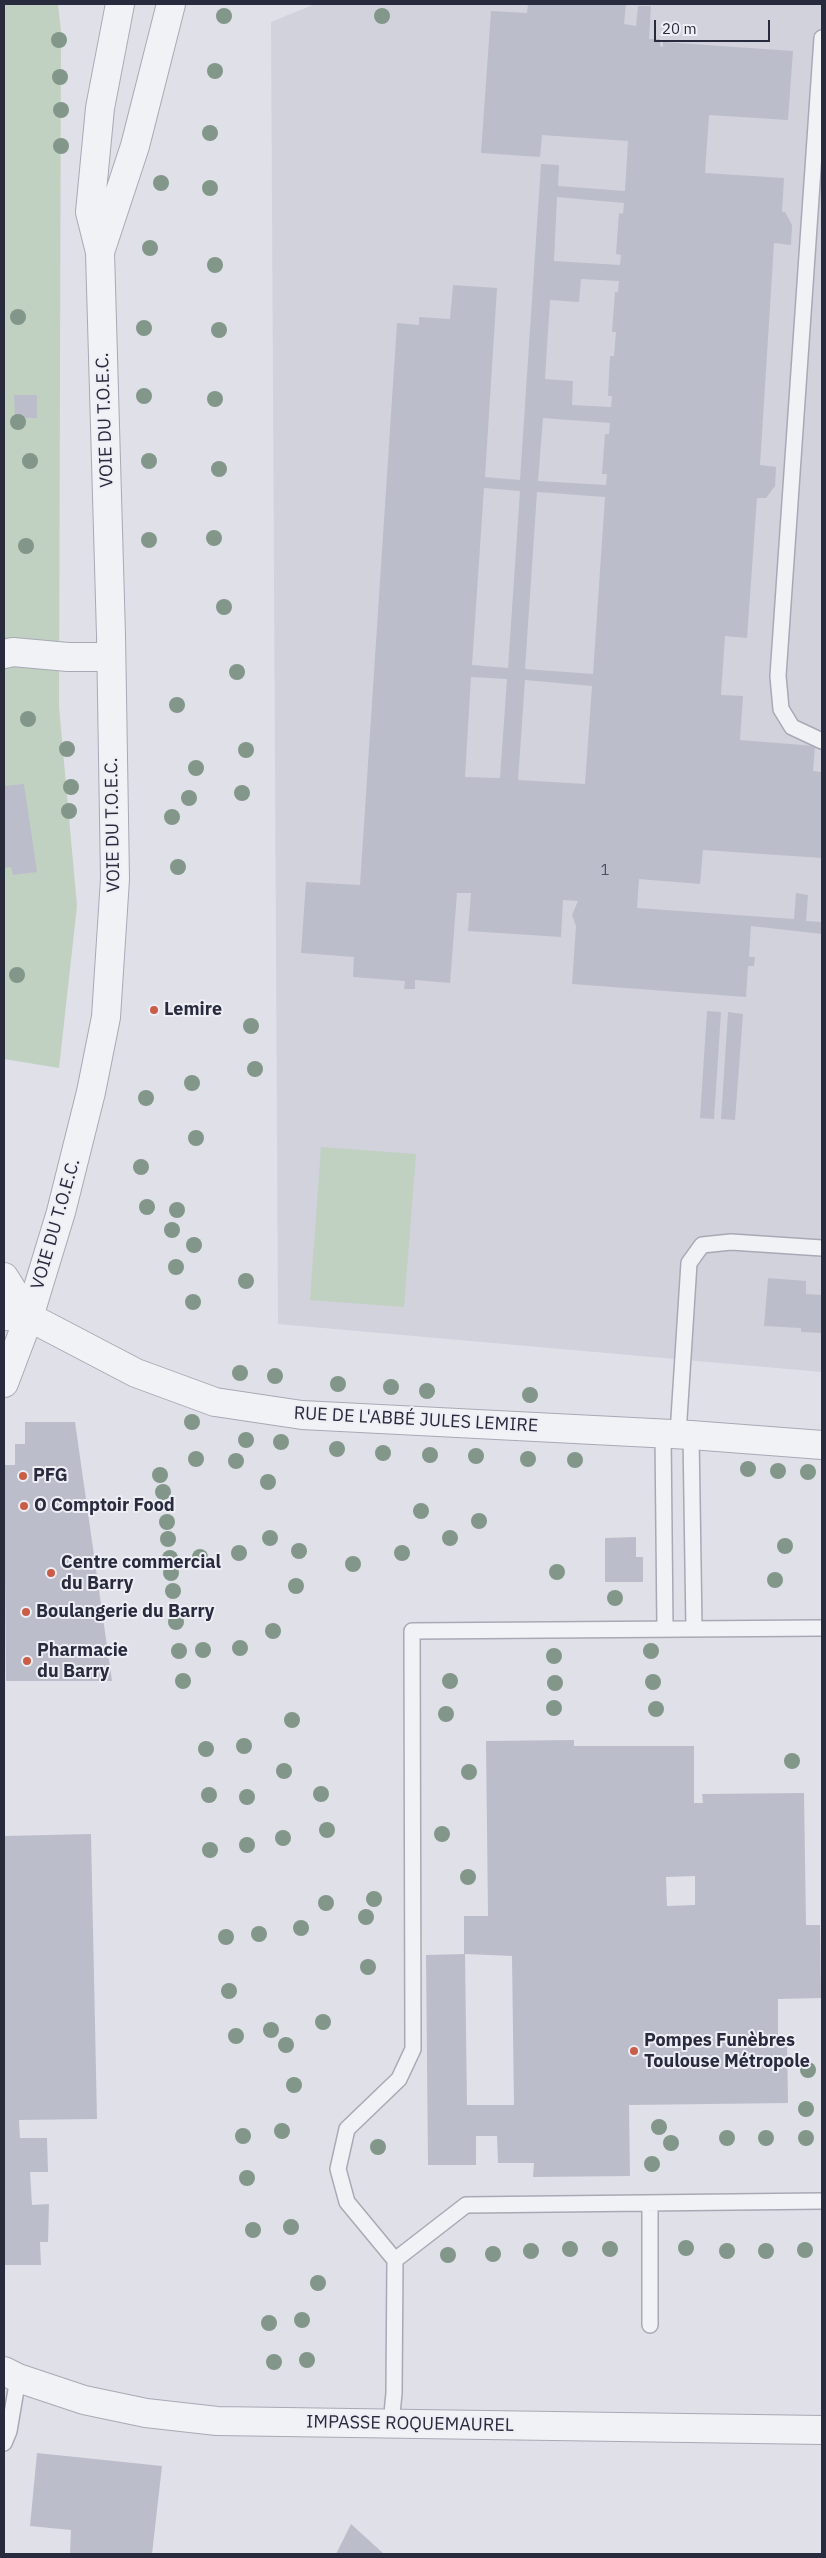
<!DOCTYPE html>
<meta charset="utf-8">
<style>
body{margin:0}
#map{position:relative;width:826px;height:2558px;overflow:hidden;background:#dfe0e8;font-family:"IBM Plex Sans",sans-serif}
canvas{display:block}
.frame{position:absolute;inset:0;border:5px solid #282a3e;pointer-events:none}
.scale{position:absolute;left:654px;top:20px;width:116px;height:22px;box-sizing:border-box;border:2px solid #282a3e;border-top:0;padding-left:6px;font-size:15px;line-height:18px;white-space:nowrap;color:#282a3e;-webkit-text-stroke:4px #eeeff5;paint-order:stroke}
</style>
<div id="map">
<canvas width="826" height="2558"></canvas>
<div class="frame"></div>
<div class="scale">20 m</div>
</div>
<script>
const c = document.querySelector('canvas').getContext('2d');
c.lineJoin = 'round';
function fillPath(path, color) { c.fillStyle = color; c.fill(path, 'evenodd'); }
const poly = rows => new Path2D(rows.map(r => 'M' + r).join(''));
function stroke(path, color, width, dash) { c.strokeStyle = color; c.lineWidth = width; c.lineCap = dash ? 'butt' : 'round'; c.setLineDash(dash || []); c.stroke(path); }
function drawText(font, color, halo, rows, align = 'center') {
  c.font = font + ' "IBM Plex Sans",sans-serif'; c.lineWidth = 4; c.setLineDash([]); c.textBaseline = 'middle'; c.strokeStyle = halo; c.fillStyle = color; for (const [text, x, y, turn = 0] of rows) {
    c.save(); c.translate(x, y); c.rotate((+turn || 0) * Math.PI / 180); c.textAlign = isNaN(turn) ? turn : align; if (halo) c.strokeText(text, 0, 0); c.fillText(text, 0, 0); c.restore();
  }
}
const built = poly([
 [315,4,822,4,822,1372,278,1324,271,22]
]);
const green = poly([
 [4,4,58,4,61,31,59,707,77,906,59,1068,4,1059],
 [321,1147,416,1154,404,1307,310,1300]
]);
const building = poly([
 [528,4,626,4,624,24,636,26,638,6,651,6,649,39,660,39,660,46,663,47,663,42,793,51,788,120,709,115,705,173,784,178,782,212,785,212,792,225,791,245,774,243,760,465,776,467,775,486,766,498,757,498,747,638,725,636,721,695,743,696,740,740,815,746,813,771,822,772,822,858,703,850,700,884,639,879,637,908,794,919,796,893,808,895,806,921,822,922,822,934,751,926,749,957,755,957,754,966,748,966,746,997,572,984,576,926,572,915,578,901,563,900,561,937,468,931,471,893,457,893,450,983,415,980,415,989,404,989,405,981,353,977,354,957,301,953,306,882,360,885,397,323,419,325,419,317,450,319,453,285,497,288,485,477,520,480,541,164,559,165,558,186,625,191,628,141,542,135,540,157,481,153,491,11,527,13],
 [557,197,624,203,623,214,619,213,616,254,621,255,620,265,554,261],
 [581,279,619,281,618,292,615,292,612,332,616,332,614,356,610,356,608,396,612,396,611,407,572,405,573,381,545,379,550,300,579,302],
 [543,418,610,423,609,434,605,434,602,474,607,474,606,485,538,481],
 [484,488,520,491,508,668,472,665],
 [537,492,605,497,593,674,525,669],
 [471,677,507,679,500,778,465,777],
 [525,680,592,686,585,784,518,780],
 [14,395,37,395,37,418,15,418],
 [24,784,37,872,13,875,11,867,4,868,4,786],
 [707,1011,721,1012,714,1119,700,1118],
 [728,1012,743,1014,735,1120,721,1119],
 [768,1278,806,1281,806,1294,822,1295,822,1333,801,1332,801,1328,764,1326],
 [25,1422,75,1422,112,1681,6,1681,4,1465,15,1465,15,1444,25,1444],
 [636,1537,636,1557,643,1557,643,1582,605,1582,605,1538],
 [574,1740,574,1746,694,1746,694,1803,703,1803,702,1794,804,1793,806,1925,820,1925,821,1998,778,1999,778,2039,787,2039,788,2103,629,2105,630,2176,533,2177,534,2163,498,2163,497,2136,476,2136,476,2165,428,2165,426,1955,464,1954,464,1916,488,1916,486,1741],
 [695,1876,695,1905,667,1906,666,1877],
 [465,1954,512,1956,514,2105,467,2105],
 [91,1834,97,2119,19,2120,20,2138,47,2138,48,2172,30,2172,32,2205,49,2204,48,2242,40,2242,41,2265,4,2265,4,1836],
 [37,2453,162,2466,152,2554,70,2554,71,2530,30,2526],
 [351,2524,384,2554,336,2554]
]);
const service = poly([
 [822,38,778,676,781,709,792,727,822,741],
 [663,1434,665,1629],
 [678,1434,689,1263,702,1245,731,1242,822,1248],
 [691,1435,694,1629],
 [650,2203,650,2325],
 [395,2260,466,2205,822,2201],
 [391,2424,394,2393,395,2260,347,2202,338,2169,347,2129,399,2079,413,2049,412,1631,822,1628],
 [4,2443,9,2431,18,2378]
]);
const minor = poly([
 [4,654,13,652,68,657,109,657],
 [4,1277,29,1317],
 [4,1316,29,1317,136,1373,215,1402,302,1415,691,1435,822,1445],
 [4,2371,18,2378,84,2400,146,2413,217,2421,822,2430]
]);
const tertiary = poly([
 [100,252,135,146,171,4],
 [4,1383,29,1317,61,1212,91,1092,106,1017,115,879,111,635,100,252,90,212,100,108,120,4]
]);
const trees = [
 [224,16],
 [382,16],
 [59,40],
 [215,71],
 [60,77],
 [61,110],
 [210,133],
 [61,146],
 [161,183],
 [210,188],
 [150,248],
 [215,265],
 [18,317],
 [144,328],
 [219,330],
 [144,396],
 [215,399],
 [18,422],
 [30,461],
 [149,461],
 [219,469],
 [214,538],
 [149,540],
 [26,546],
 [224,607],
 [237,672],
 [177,705],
 [28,719],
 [67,749],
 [246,750],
 [196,768],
 [71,787],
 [242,793],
 [189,798],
 [69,811],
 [172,817],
 [178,867],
 [17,975],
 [251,1026],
 [255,1069],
 [192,1083],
 [146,1098],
 [196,1138],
 [141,1167],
 [147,1207],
 [177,1210],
 [172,1230],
 [194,1245],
 [176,1267],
 [246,1281],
 [193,1302],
 [240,1373],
 [275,1376],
 [338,1384],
 [391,1387],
 [427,1391],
 [530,1395],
 [192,1422],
 [246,1440],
 [281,1442],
 [337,1449],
 [383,1453],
 [430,1455],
 [476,1456],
 [196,1459],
 [528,1459],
 [575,1460],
 [236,1461],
 [748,1469],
 [778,1471],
 [808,1472],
 [160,1475],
 [268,1482],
 [163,1492],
 [421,1511],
 [479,1521],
 [167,1522],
 [270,1538],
 [450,1538],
 [168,1539],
 [785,1546],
 [299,1551],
 [239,1553],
 [402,1553],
 [200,1557],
 [170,1558],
 [353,1564],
 [557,1572],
 [171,1573],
 [775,1580],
 [296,1586],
 [173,1591],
 [615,1598],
 [176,1622],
 [273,1631],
 [240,1648],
 [203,1650],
 [179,1651],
 [651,1651],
 [554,1656],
 [183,1681],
 [450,1681],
 [653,1682],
 [555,1683],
 [554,1708],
 [656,1709],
 [446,1714],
 [292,1720],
 [244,1746],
 [206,1749],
 [792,1761],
 [284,1771],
 [469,1772],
 [321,1794],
 [209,1795],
 [247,1797],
 [327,1830],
 [442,1834],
 [283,1838],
 [247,1845],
 [210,1850],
 [468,1877],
 [374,1899],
 [326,1903],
 [366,1917],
 [301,1928],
 [259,1934],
 [226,1937],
 [368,1967],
 [229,1991],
 [323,2022],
 [271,2030],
 [236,2036],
 [286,2045],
 [808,2070],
 [294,2085],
 [806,2109],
 [659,2127],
 [282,2131],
 [243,2136],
 [727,2138],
 [766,2138],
 [806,2138],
 [671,2143],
 [378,2147],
 [652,2164],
 [247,2178],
 [291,2227],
 [253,2230],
 [686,2248],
 [570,2249],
 [610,2249],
 [805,2250],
 [531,2251],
 [727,2251],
 [766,2251],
 [493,2254],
 [448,2255],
 [318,2283],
 [302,2320],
 [269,2323],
 [307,2360],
 [274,2362]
];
const markers = [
 [154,1010,5,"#c95d48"],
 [23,1476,5,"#c95d48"],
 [24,1506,5,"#c95d48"],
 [51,1573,5,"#c95d48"],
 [26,1612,5,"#c95d48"],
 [27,1661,5,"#c95d48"],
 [634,2051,5,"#c95d48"]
];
const numberNames = [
 ["1",605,871]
];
const streetNames = [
 ["VOIE DU T.O.E.C.",105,420,-92],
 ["VOIE DU T.O.E.C.",113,825,-91],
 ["VOIE DU T.O.E.C.",56,1224,-74],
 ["RUE DE L'ABBÉ JULES LEMIRE",416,1420,3],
 ["IMPASSE ROQUEMAUREL",410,2424,1]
];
const poiNames = [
 ["Lemire",164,1010],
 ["PFG",33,1476],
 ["O Comptoir Food",34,1506],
 ["Centre commercial",61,1563],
 ["du Barry",61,1584],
 ["Boulangerie du Barry",36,1612],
 ["Pharmacie",37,1651],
 ["du Barry",37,1672],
 ["Pompes Funèbres",644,2041],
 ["Toulouse Métropole",644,2062]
];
fillPath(built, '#d1d2dc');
fillPath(green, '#c0d1c1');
fillPath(building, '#bcbdca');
stroke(service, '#a8a9b5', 18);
stroke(minor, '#a8a9b5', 30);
stroke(tertiary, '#a8a9b5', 30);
stroke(service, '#f1f2f6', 15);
stroke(minor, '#f1f2f6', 28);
stroke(tertiary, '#f1f2f6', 28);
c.fillStyle = '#829689';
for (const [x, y] of trees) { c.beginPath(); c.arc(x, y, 8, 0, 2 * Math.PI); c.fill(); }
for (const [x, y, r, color] of markers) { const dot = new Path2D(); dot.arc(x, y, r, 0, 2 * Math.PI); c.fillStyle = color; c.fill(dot); stroke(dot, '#eeeff5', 2); }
drawText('15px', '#4d4f61', null, numberNames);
drawText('18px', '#282a3e', '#eeeff5', streetNames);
drawText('bold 18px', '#282a3e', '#eeeff5', poiNames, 'left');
</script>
